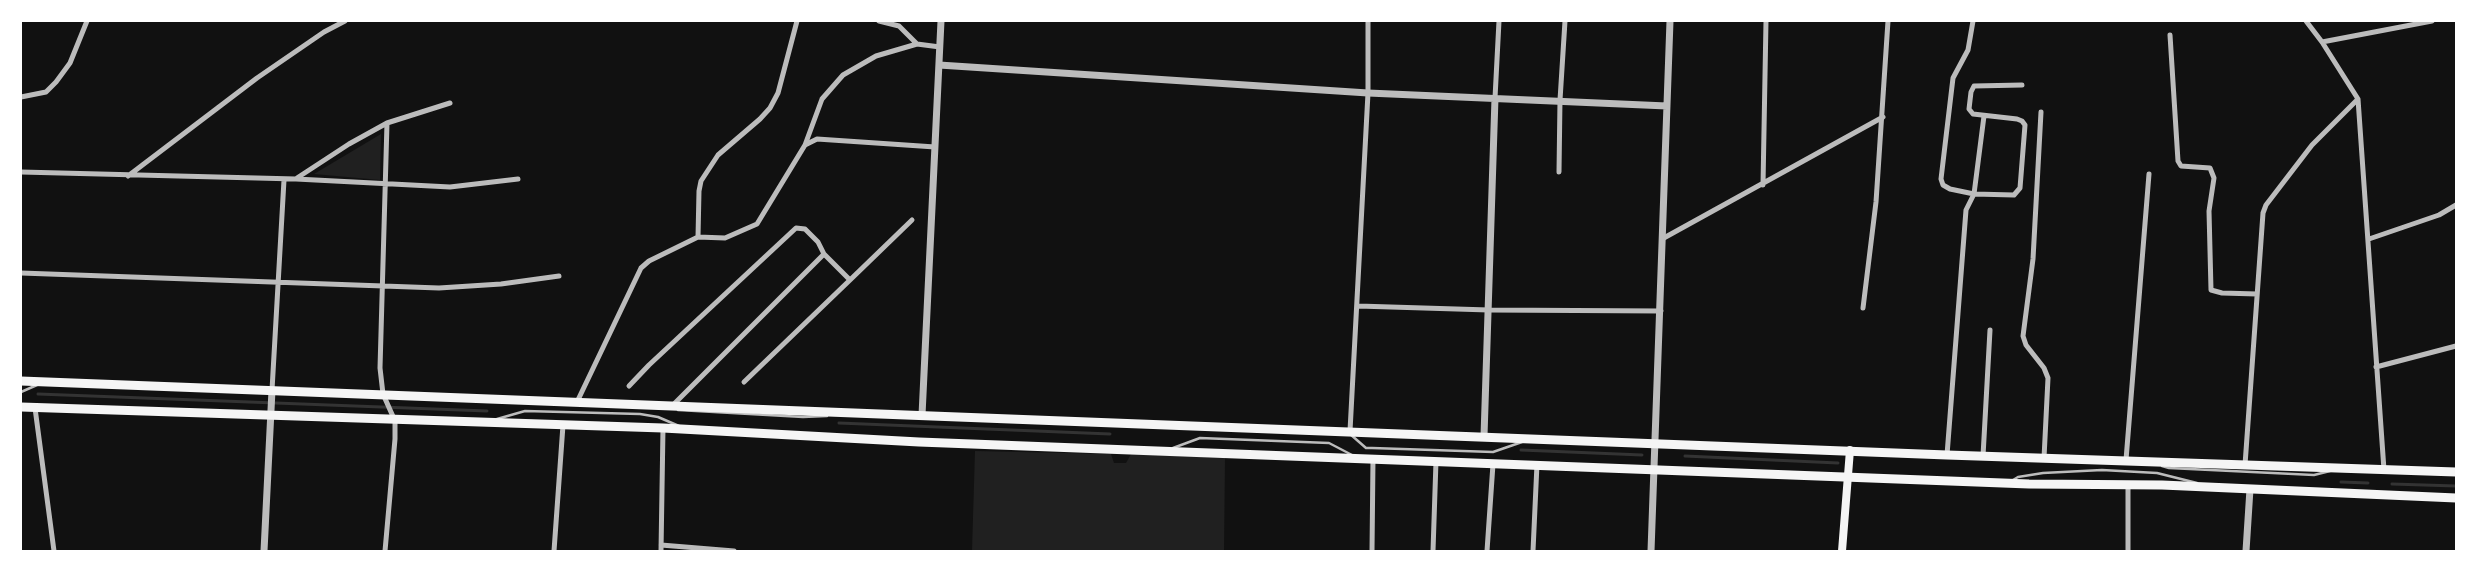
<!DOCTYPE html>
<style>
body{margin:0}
#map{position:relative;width:2477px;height:572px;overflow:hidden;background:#111;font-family:"Crimson Pro",serif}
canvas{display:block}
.frame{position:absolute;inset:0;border:22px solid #fff;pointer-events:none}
</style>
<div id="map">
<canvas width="2477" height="572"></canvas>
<div class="frame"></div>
</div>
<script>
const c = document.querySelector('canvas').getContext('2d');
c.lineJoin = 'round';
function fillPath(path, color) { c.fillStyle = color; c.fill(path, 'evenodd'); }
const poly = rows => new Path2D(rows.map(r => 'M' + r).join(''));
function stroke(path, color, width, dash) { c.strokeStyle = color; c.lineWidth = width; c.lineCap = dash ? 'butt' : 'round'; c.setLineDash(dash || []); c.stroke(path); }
const green = poly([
 [381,134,380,180,314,174],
 [975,451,1111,454,1114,463,1126,463,1131,454,1225,458,1224,551,972,551]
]);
const stream = poly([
 [38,394,487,411],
 [839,423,1110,434],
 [1521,450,1642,455],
 [1685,456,1838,463],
 [2341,482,2368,483],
 [2392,484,2456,486]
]);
const service = poly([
 [21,392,37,385],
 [678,410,803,417,827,416],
 [497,419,525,411,640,414,658,417,679,426],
 [1350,434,1366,448,1372,448,1493,452,1522,442],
 [1173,448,1200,438,1329,443,1352,455],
 [2162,466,2169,468,2314,475,2330,471],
 [2013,480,2018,477,2043,473,2102,470,2157,473,2197,483]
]);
const minor = poly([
 [879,21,899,26,917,44],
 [2306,21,2322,42,2358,99,2384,470],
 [2170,35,2178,161,2181,166,2210,168,2214,178,2209,211,2211,290,2222,293,2257,294],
 [2322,42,2432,21],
 [21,97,46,92,56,82,70,63,87,21],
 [1495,98,1499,21],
 [2041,112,2033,259,2023,336,2026,345,2044,368,2048,378,2044,458],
 [1984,116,1974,194,2014,195,2020,188,2025,125,2022,121,2017,119,1973,114,1969,109,1971,92,1974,86,2022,85],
 [805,145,822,99,843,75,876,56,917,44,940,47],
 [21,172,296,179,450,187,518,179],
 [1559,172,1560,100,1565,21],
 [128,176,257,78,324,32,345,21],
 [297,178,349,144,387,123,450,103],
 [1763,185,1766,21],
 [698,237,725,238,757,224,805,145,817,139,935,147],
 [1662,239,1883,117],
 [2369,239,2439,215,2456,205],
 [21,273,439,288,501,284,559,276],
 [850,280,912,220],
 [1358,306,1489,310,1661,311],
 [1863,308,1876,202,1888,21],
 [2376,367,2456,346],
 [744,382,850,280,824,254],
 [629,386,649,365,796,228,805,229,818,242,824,254,673,405],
 [272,390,284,180],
 [577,402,641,268,649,261,698,237,699,191,701,181,718,155,760,119,770,108,778,93,797,21],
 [35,408,54,551],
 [1350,431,1368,93,1368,21],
 [1947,455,1966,210,1974,194,1950,189,1943,185,1941,179,1953,78,1968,50,1973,21],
 [1983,456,1990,330],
 [2126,460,2149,174],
 [2245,465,2263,213,2266,205,2312,145,2358,99],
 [661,545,734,551],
 [385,551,395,439,395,421,383,394,380,368,387,123],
 [554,551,563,425],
 [661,551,663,428],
 [1372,551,1373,459],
 [1433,551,1436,461],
 [1487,551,1493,464],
 [1533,551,1537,464],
 [2128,551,2128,484]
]);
const tertiary = poly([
 [939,65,1368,93,1667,106],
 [922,415,941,21],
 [1484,436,1495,98],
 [264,551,272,390],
 [1651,551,1670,21],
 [2246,551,2250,489]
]);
const secondary = poly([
 [1842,551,1850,450]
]);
const trunk = poly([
 [21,381,1947,455,2456,472],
 [21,407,663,428,919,442,2029,484,2162,485,2456,498]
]);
fillPath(green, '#202020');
stroke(stream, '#333', 3);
stroke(service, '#bcbcbc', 2.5);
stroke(minor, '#bcbcbc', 5);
stroke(tertiary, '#bcbcbc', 7);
stroke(secondary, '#f5f5f5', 8);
stroke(trunk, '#f5f5f5', 9);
</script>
